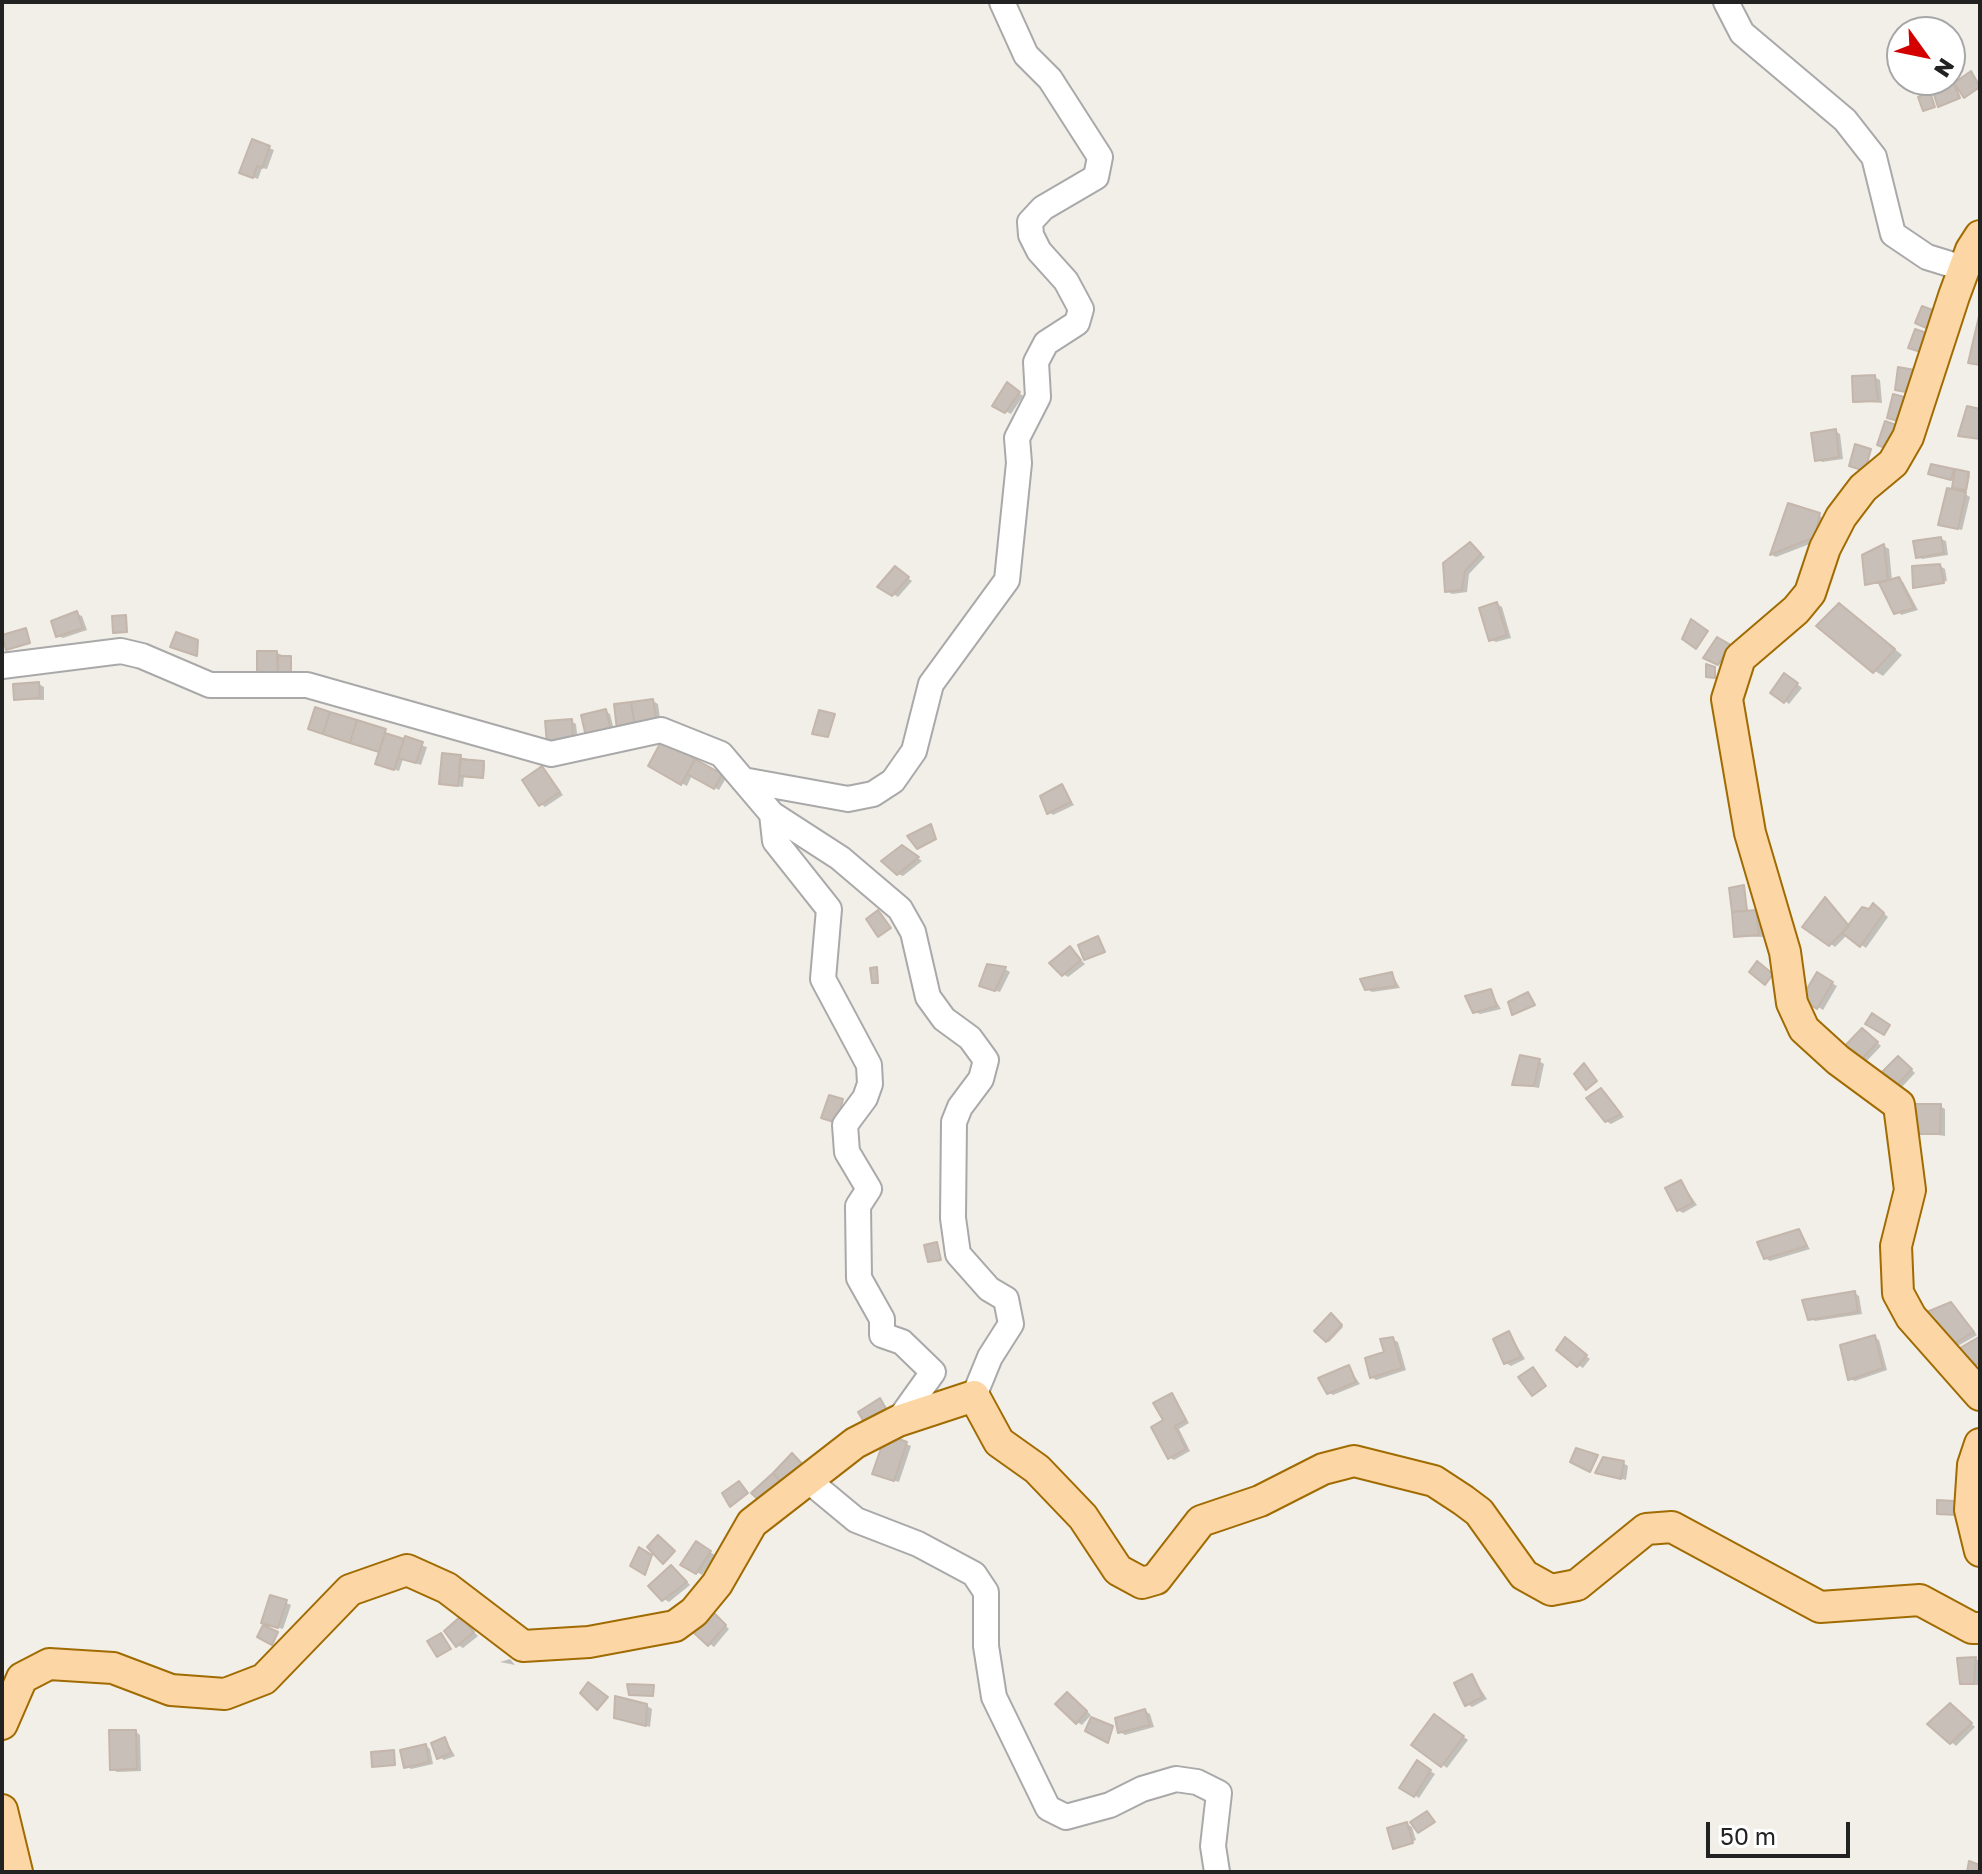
<!DOCTYPE html>
<style>
body{margin:0}
#map{position:relative;width:1982px;height:1874px;overflow:hidden;background:#f2efe9;font-family:"Golos Text",sans-serif}
canvas{display:block}
.frame{position:absolute;inset:0;border:4px solid #222;pointer-events:none}
.north{position:absolute;left:1886px;top:16px;width:80px;height:80px;box-sizing:border-box;background:#fff;border:2px solid #a7a7a7;border-radius:50%;rotate:123deg;font-size:22px;font-weight:700;line-height:32px;text-align:center;color:#222}
.north::after{content:'';display:block;margin:auto;width:28px;height:36px;background:#d40000;clip-path:polygon(50% 0,100% 100%,50% 72%,0 100%)}
.scale{position:absolute;left:1706px;top:1822px;width:144px;height:36px;box-sizing:border-box;border:4px solid #222;border-top:0;padding-left:10px;font-size:24px;line-height:28px;white-space:nowrap;color:#222;-webkit-text-stroke:6px #fff;paint-order:stroke}
</style>
<div id="map">
<canvas width="1982" height="1874"></canvas>
<div class="frame"></div>
<div class="north">N</div>
<div class="scale">50 m</div>
</div>
<script>
const c = document.querySelector('canvas').getContext('2d');
c.lineJoin = 'round';
function fillPath(path, color) { c.fillStyle = color; c.fill(path, 'evenodd'); }
const poly = rows => new Path2D(rows.map(r => 'M' + r).join(''));
function stroke(path, color, width, dash) { c.strokeStyle = color; c.lineWidth = width; c.lineCap = dash ? 'butt' : 'round'; c.setLineDash(dash || []); c.stroke(path); }
const shadow = poly([
 [269,148,274,150,267,169,262,168,258,179,246,175],
 [1874,377,1880,380,1882,403,1855,401],
 [1012,387,1023,396,1011,414,995,406],
 [1835,431,1840,434,1843,459,1822,462,1817,459],
 [1953,471,1970,475,1967,490,1955,488,1955,480,1932,474],
 [1965,494,1970,497,1962,530,1945,526],
 [1790,505,1824,518,1820,540,1776,557,1772,555],
 [1941,539,1946,541,1948,555,1922,559,1917,556],
 [1470,544,1485,557,1469,574,1467,592,1452,594,1447,591],
 [1884,546,1889,549,1892,581,1903,582,1918,610,1901,615,1882,584,1867,584],
 [1940,566,1945,569,1947,581,1915,587],
 [900,572,912,581,898,597,880,586],
 [1497,604,1502,607,1511,638,1496,642,1491,640],
 [1847,610,1902,655,1883,676,1875,671],
 [77,614,82,616,87,630,63,638,58,636],
 [277,653,292,659,292,672,264,679],
 [1790,678,1802,688,1789,704,1773,693],
 [39,684,44,687,44,700,16,699],
 [653,701,658,704,661,726,624,732],
 [605,711,610,714,616,738,583,716],
 [571,721,576,724,578,744,554,746],
 [385,731,389,736,427,747,421,765,403,759,399,771,382,766,381,752,330,736],
 [663,743,726,778,719,790,692,775,687,786,650,766],
 [460,757,485,764,484,777,464,776,463,787,441,783],
 [542,768,563,795,545,807,541,804],
 [1062,787,1074,805,1053,815,1049,812],
 [907,850,922,861,903,876,898,874],
 [1744,887,1748,913,1761,915,1763,937,1735,936],
 [1826,899,1850,926,1878,908,1888,917,1866,948,1847,935,1835,947,1831,944],
 [1070,949,1085,964,1068,977,1063,974],
 [1005,969,1010,972,1000,992,986,988],
 [1392,974,1400,988,1372,992,1367,989],
 [1817,975,1837,986,1823,1010,1804,998],
 [1490,991,1501,1009,1480,1014,1474,1011],
 [1867,1033,1881,1046,1862,1066,1857,1064],
 [1539,1061,1544,1064,1539,1088,1515,1084],
 [1903,1061,1915,1073,1901,1088,1896,1085],
 [1601,1090,1606,1093,1624,1117,1611,1124,1606,1121],
 [1940,1106,1945,1109,1945,1136,1916,1132],
 [1681,1182,1697,1205,1683,1213,1678,1210],
 [1798,1232,1810,1249,1770,1261,1765,1258],
 [1854,1293,1859,1296,1862,1314,1815,1321,1810,1318],
 [1951,1304,1977,1335,1956,1347,1951,1344],
 [1332,1316,1343,1327,1329,1342,1327,1341],
 [1509,1333,1525,1359,1511,1366,1506,1363],
 [1874,1337,1879,1340,1887,1370,1855,1381,1850,1379],
 [1392,1339,1398,1342,1406,1370,1376,1380,1371,1377],
 [1570,1343,1590,1359,1583,1368,1578,1365],
 [1348,1367,1360,1384,1333,1395,1328,1392],
 [1172,1395,1189,1423,1179,1429,1190,1451,1174,1460,1169,1457,1165,1420],
 [888,1437,911,1446,899,1482,880,1476],
 [1623,1463,1628,1466,1626,1480,1598,1472],
 [696,1544,715,1555,702,1575,683,1564],
 [676,1570,690,1585,669,1602,664,1599],
 [272,1597,291,1605,283,1629,268,1625],
 [715,1615,729,1629,714,1647,696,1633],
 [461,1619,478,1636,463,1648,458,1645],
 [510,1659,515,1665,500,1662],
 [1975,1659,1980,1661,1980,1685,1967,1685,1962,1682],
 [1472,1676,1487,1699,1472,1707,1467,1704],
 [1072,1697,1091,1715,1082,1725,1077,1722],
 [647,1706,652,1709,650,1727,616,1717],
 [1955,1708,1975,1727,1956,1746,1930,1724],
 [1145,1711,1150,1714,1154,1727,1125,1735,1120,1732],
 [1439,1719,1468,1740,1447,1768,1414,1744],
 [136,1732,140,1735,141,1771,117,1772,112,1769],
 [445,1739,455,1756,444,1760,439,1757],
 [426,1746,430,1749,433,1764,411,1769,406,1766],
 [1417,1763,1435,1774,1419,1798,1402,1788],
 [1407,1824,1412,1827,1416,1840,1396,1848]
]);
const building = poly([
 [1971,71,1980,87,1964,98,1954,83,1971,71],
 [1954,84,1960,98,1938,107,1933,92,1954,84],
 [1930,92,1935,107,1923,111,1918,97,1930,92],
 [252,139,270,146,262,168,257,166,253,178,239,173,252,139],
 [1922,306,1938,312,1931,330,1915,323,1922,306],
 [1980,312,1980,365,1968,363,1980,312],
 [1915,329,1930,334,1924,353,1908,348,1915,329],
 [1898,367,1915,370,1911,393,1895,390,1898,367],
 [1875,375,1878,401,1853,402,1852,376,1875,375],
 [1007,382,1020,392,1005,413,992,406,1007,382],
 [1893,394,1908,398,1902,422,1887,418,1893,394],
 [1967,406,1980,409,1980,439,1958,436,1967,406],
 [1885,421,1899,426,1891,450,1877,445,1885,421],
 [1836,429,1839,457,1815,461,1811,433,1836,429],
 [1855,444,1871,449,1865,471,1849,466,1855,444],
 [1931,464,1954,469,1951,480,1928,474,1931,464],
 [1955,469,1969,472,1966,490,1952,488,1955,469],
 [1947,488,1966,492,1958,529,1938,525,1947,488],
 [1788,503,1820,513,1815,537,1770,555,1788,503],
 [1941,537,1944,553,1916,558,1913,541,1941,537],
 [1470,542,1481,554,1465,571,1462,590,1445,592,1443,563,1470,542],
 [1884,544,1888,580,1865,585,1862,555,1884,544],
 [1940,564,1944,583,1913,588,1912,566,1940,564],
 [895,566,909,577,892,596,877,587,895,566],
 [1899,577,1914,608,1894,614,1879,583,1899,577],
 [1497,602,1507,635,1489,641,1479,608,1497,602],
 [1839,603,1895,649,1873,673,1816,626,1839,603],
 [77,611,83,628,56,637,51,621,77,611],
 [126,615,127,632,113,633,112,616,126,615],
 [1691,619,1708,631,1696,649,1682,639,1691,619],
 [26,628,30,643,6,650,2,635,26,628],
 [176,632,198,640,197,656,170,647,176,632],
 [1717,637,1731,645,1718,665,1703,658,1717,637],
 [257,651,277,651,278,677,257,677,257,651],
 [278,656,291,656,291,673,278,673,278,656],
 [1706,664,1715,667,1715,678,1706,677,1706,664],
 [1784,673,1798,683,1784,703,1770,693,1784,673],
 [39,682,40,698,14,700,13,684,39,682],
 [653,699,657,724,635,727,631,702,653,699],
 [631,702,635,727,617,730,614,704,631,702],
 [315,707,330,712,323,734,308,729,315,707],
 [606,709,612,735,587,741,581,715,606,709],
 [819,710,835,714,828,737,812,734,819,710],
 [330,712,357,720,350,743,323,734,330,712],
 [572,719,573,742,547,744,545,721,572,719],
 [357,720,386,729,379,752,350,743,357,720],
 [385,733,404,739,394,770,375,764,385,733],
 [405,736,423,742,416,763,398,758,405,736],
 [662,740,695,759,681,785,648,766,662,740],
 [442,753,461,755,458,786,439,784,442,753],
 [460,759,484,761,483,778,459,776,460,759],
 [695,759,722,774,714,789,687,774,695,759],
 [542,766,560,792,539,806,522,780,542,766],
 [1062,784,1071,802,1047,814,1040,796,1062,784],
 [931,824,936,839,917,849,907,836,931,824],
 [902,845,919,857,897,875,881,861,902,845],
 [1744,885,1747,911,1732,912,1729,888,1744,885],
 [1825,897,1849,926,1829,946,1802,927,1825,897],
 [1873,903,1884,913,1860,947,1842,933,1862,907,1869,909,1873,903],
 [878,910,891,928,878,937,866,919,878,910],
 [1756,910,1759,935,1734,937,1732,912,1756,910],
 [1098,936,1105,952,1084,960,1078,945,1098,936],
 [1070,946,1081,960,1062,976,1049,963,1070,946],
 [1757,961,1773,974,1765,985,1749,972,1757,961],
 [987,964,1006,967,995,991,979,986,987,964],
 [877,967,878,983,872,983,870,968,877,967],
 [1392,972,1396,986,1365,990,1360,979,1392,972],
 [1817,972,1833,982,1817,1009,1801,999,1817,972],
 [1491,989,1497,1006,1473,1013,1465,996,1491,989],
 [1528,992,1535,1005,1512,1015,1508,1002,1528,992],
 [1872,1013,1890,1025,1884,1035,1865,1024,1872,1013],
 [1862,1028,1878,1042,1856,1065,1840,1051,1862,1028],
 [1520,1055,1540,1059,1534,1086,1512,1085,1520,1055],
 [1898,1056,1912,1069,1895,1087,1881,1073,1898,1056],
 [1584,1063,1597,1081,1586,1090,1574,1074,1584,1063],
 [1601,1088,1621,1114,1605,1122,1586,1098,1601,1088],
 [829,1095,843,1099,837,1123,821,1118,829,1095],
 [1915,1104,1941,1104,1940,1134,1914,1134,1915,1104],
 [1681,1180,1693,1203,1677,1211,1665,1188,1681,1180],
 [1799,1229,1807,1246,1764,1259,1757,1242,1799,1229],
 [937,1242,941,1260,928,1262,924,1245,937,1242],
 [1855,1291,1858,1312,1808,1320,1802,1300,1855,1291],
 [1951,1302,1974,1332,1950,1346,1922,1314,1951,1302],
 [1331,1313,1342,1325,1326,1342,1314,1331,1331,1313],
 [1509,1331,1521,1357,1504,1364,1493,1339,1509,1331],
 [1875,1335,1883,1368,1848,1380,1840,1345,1875,1335],
 [1393,1337,1402,1368,1370,1378,1365,1358,1384,1352,1380,1339,1393,1337],
 [1565,1337,1587,1355,1577,1367,1556,1350,1565,1337],
 [1979,1337,1980,1363,1976,1365,1958,1349,1979,1337],
 [1349,1365,1356,1382,1327,1394,1318,1378,1349,1365],
 [1533,1367,1546,1386,1532,1396,1518,1377,1533,1367],
 [1172,1393,1186,1420,1175,1426,1186,1449,1168,1459,1151,1427,1163,1420,1153,1403,1172,1393],
 [880,1398,889,1414,867,1427,858,1412,880,1398],
 [886,1434,907,1442,894,1481,872,1474,886,1434],
 [1576,1448,1598,1455,1590,1472,1570,1462,1576,1448],
 [792,1453,807,1469,785,1488,773,1473,792,1453],
 [1603,1457,1624,1461,1621,1479,1595,1473,1603,1457],
 [773,1473,785,1488,765,1506,751,1493,773,1473],
 [739,1481,748,1493,730,1507,722,1493,739,1481],
 [1937,1500,1955,1501,1957,1515,1937,1514,1937,1500],
 [658,1535,675,1551,663,1564,647,1547,658,1535],
 [696,1541,711,1551,696,1574,680,1565,696,1541],
 [639,1547,652,1555,645,1575,630,1566,639,1547],
 [671,1565,687,1582,662,1601,648,1586,671,1565],
 [270,1595,287,1600,278,1628,261,1623,270,1595],
 [710,1609,726,1625,708,1646,694,1633,710,1609],
 [461,1616,474,1632,456,1647,444,1631,461,1616],
 [263,1625,278,1632,272,1645,257,1637,263,1625],
 [441,1633,451,1649,437,1657,427,1641,441,1633],
 [1976,1657,1974,1684,1960,1684,1957,1658,1976,1657],
 [1472,1674,1483,1697,1465,1706,1454,1683,1472,1674],
 [588,1682,608,1697,597,1710,580,1693,588,1682],
 [627,1684,654,1685,653,1696,629,1695,627,1684],
 [1067,1692,1087,1711,1076,1724,1055,1704,1067,1692],
 [615,1696,647,1704,646,1726,614,1718,615,1696],
 [1950,1703,1972,1723,1950,1744,1927,1724,1950,1703],
 [1145,1709,1150,1725,1118,1733,1115,1718,1145,1709],
 [1434,1714,1464,1736,1441,1767,1411,1745,1434,1714],
 [1091,1717,1113,1726,1108,1743,1085,1731,1091,1717],
 [109,1730,136,1730,137,1769,110,1770,109,1730],
 [445,1737,451,1753,437,1759,431,1743,445,1737],
 [426,1744,429,1762,404,1768,400,1750,426,1744],
 [394,1750,395,1765,372,1767,371,1752,394,1750],
 [1417,1760,1431,1770,1414,1797,1399,1788,1417,1760],
 [1427,1811,1435,1822,1418,1833,1410,1822,1427,1811],
 [1407,1822,1413,1843,1393,1849,1387,1828,1407,1822],
 [1969,1861,1980,1865,1980,1872,1967,1872,1969,1861]
]);
const minor = poly([
 [1726,2,1742,33,1845,120,1874,157,1893,234,1927,257,1966,269],
 [2,666,121,651,142,656,210,685,307,685,551,754,661,730,721,754,772,814,840,858,900,909,913,932,928,997,944,1019,970,1038,986,1060,981,1079,960,1107,954,1122,953,1218,958,1254,989,1289,1006,1299,1011,1324,990,1357,974,1396],
 [743,780,848,799,873,794,893,781,914,751,931,684,1007,580,1019,463,1017,438,1038,397,1036,362,1046,343,1077,323,1081,309,1066,281,1039,251,1031,235,1030,222,1043,208,1096,177,1100,157,1050,79,1026,55,1002,2],
 [772,814,775,841,829,909,823,979,869,1065,870,1084,865,1098,845,1125,847,1152,869,1189,858,1206,859,1278,882,1319,882,1335,902,1342,933,1372,898,1421],
 [809,1481,856,1520,918,1544,974,1574,986,1592,986,1646,994,1697,1048,1808,1066,1817,1110,1805,1142,1789,1176,1779,1197,1782,1219,1793,1213,1846,1217,1872]
]);
const major = poly([
 [1980,236,1971,250,1954,296,1908,437,1893,463,1863,488,1841,517,1825,548,1810,593,1796,610,1740,658,1727,699,1750,833,1785,952,1792,1003,1804,1029,1838,1060,1899,1105,1910,1190,1896,1246,1898,1293,1911,1317,1980,1395],
 [1980,1444,1973,1465,1970,1510,1980,1551],
 [2,1724,22,1678,49,1664,113,1668,171,1690,225,1694,264,1679,350,1590,407,1570,447,1588,523,1646,589,1642,675,1626,694,1612,717,1584,752,1523,855,1443,898,1421,974,1396,999,1442,1037,1469,1083,1517,1118,1570,1142,1583,1156,1579,1201,1521,1260,1501,1323,1469,1354,1461,1434,1481,1463,1500,1479,1512,1524,1575,1551,1590,1577,1585,1646,1529,1672,1527,1820,1607,1920,1600,1972,1628,1980,1628],
 [2,1810,17,1872]
]);
fillPath(shadow, '#0003');
fillPath(building, '#c7bfb8');
stroke(building, '#c4b6ab', 2);
stroke(minor, '#a9a9a9', 28);
stroke(major, '#a06b00', 34);
stroke(minor, '#fff', 24);
stroke(major, '#fcd6a4', 30);
</script>
